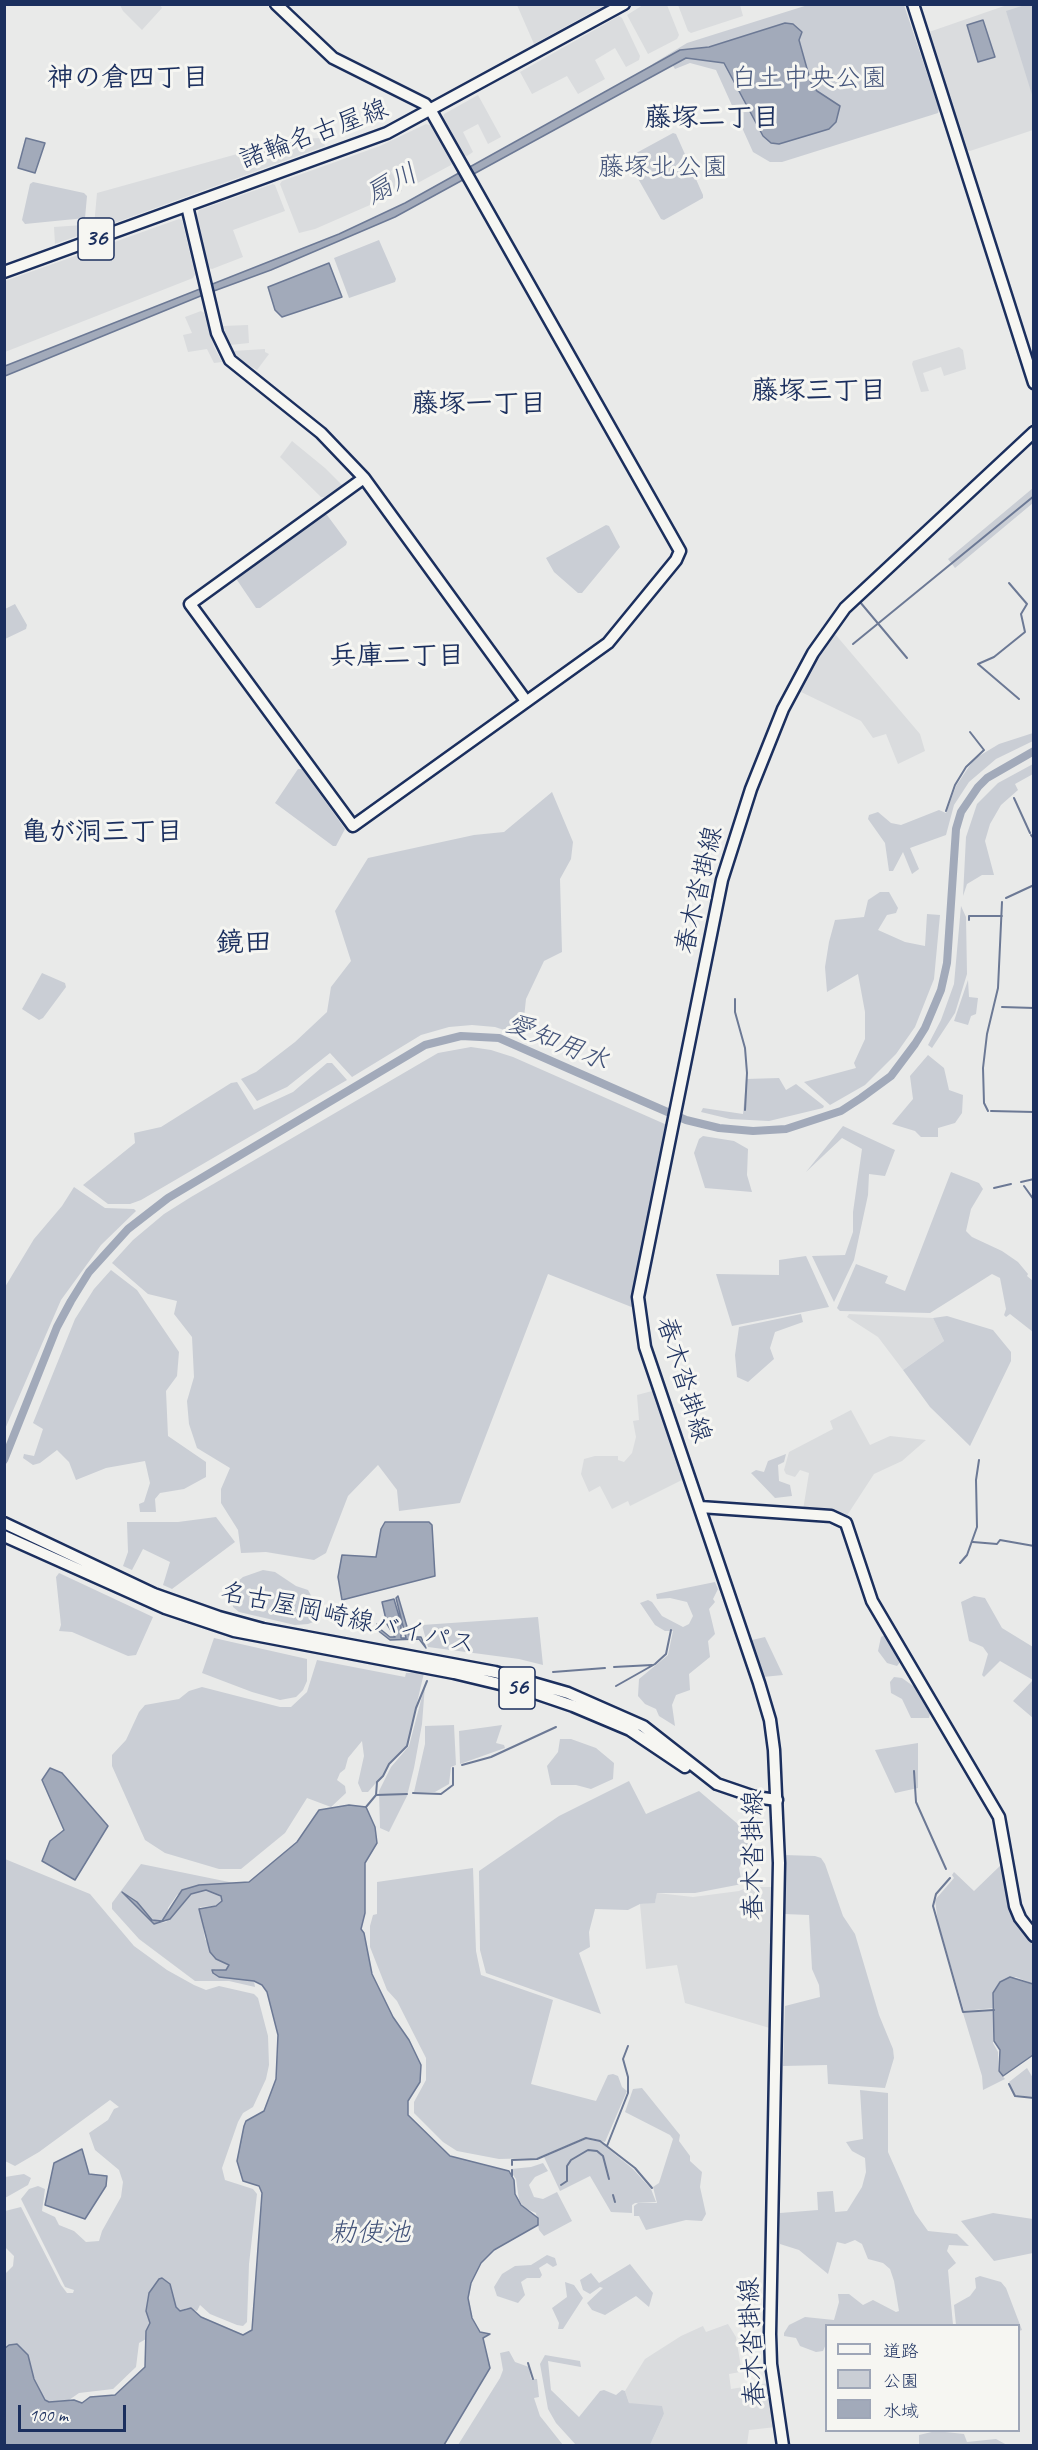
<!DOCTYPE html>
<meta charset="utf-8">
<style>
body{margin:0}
#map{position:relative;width:1038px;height:2450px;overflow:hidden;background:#e9eae9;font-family:Caveat,"Klee One",sans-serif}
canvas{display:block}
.frame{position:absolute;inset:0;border:6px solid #1b2f5e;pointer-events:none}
.legend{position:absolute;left:825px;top:2324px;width:195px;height:108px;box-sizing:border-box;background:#f6f6f2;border:2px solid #9ea6b7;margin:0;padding:8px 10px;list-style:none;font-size:18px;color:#1b2f5e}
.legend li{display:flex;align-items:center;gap:12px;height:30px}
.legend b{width:30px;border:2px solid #9ea6b7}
.scale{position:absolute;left:18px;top:2405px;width:108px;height:27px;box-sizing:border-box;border:3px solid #1b2f5e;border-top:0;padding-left:8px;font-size:18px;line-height:21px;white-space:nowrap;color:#1b2f5e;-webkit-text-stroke:4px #f6f6f2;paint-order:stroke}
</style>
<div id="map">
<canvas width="1038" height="2450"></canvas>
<div class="frame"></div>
<ul class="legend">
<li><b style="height:8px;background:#f6f6f2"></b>道路</li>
<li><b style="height:16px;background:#caced5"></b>公園</li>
<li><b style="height:16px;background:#a2aaba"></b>水域</li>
</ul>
<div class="scale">100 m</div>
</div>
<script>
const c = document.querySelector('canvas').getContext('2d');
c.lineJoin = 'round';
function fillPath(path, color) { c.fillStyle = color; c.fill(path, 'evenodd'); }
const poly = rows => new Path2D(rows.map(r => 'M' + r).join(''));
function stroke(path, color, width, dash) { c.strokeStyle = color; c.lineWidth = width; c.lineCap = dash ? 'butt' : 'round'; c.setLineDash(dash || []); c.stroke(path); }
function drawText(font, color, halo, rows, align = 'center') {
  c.font = font + ' Caveat,"Klee One",sans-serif'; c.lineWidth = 6; c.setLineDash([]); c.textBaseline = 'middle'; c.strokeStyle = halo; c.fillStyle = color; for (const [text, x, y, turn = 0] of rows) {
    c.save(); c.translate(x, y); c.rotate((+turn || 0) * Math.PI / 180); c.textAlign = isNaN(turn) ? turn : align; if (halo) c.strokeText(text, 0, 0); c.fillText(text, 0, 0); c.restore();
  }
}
const built = poly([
 [120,5,160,5,162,8,142,30,123,11],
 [517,5,605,5,534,44],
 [643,5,667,5,679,35,677,39,648,54,627,15],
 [678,5,740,5,743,16,691,33,688,31],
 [1007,5,1033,5,1033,130,970,151,967,150,929,32],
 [619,16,622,18,640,56,639,60,626,67,615,48,595,60,605,79,578,94,567,76,532,94,520,72],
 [478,95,501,137,488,144,478,124,463,132,473,152,467,156,463,155,443,119,444,114],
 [426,124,432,126,452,162,451,165,414,185,402,165,391,171,402,191,315,229,299,233,280,184,282,181,380,146],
 [322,138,325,146,98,229,94,226,97,193,291,139],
 [273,184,275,185,285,211,233,230,243,257,212,269,209,268,197,216,199,210],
 [179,219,182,220,195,274,193,278,5,352,5,281],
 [83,225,86,229,83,234,55,244,54,227],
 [201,311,204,313,214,347,222,362,214,363,207,349,188,352,183,335,192,333,185,317],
 [248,325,249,343,230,345,223,326],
 [959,347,963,350,966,369,944,376,941,367,923,373,929,391,921,392,912,364,913,361],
 [265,349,265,352,269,354,257,370,243,362,233,351],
 [292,441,325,468,342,485,325,497,321,497,280,457],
 [832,634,835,634,920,734,925,751,898,764,886,734,873,738,861,721,797,690],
 [849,1314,933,1318,944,1341,903,1370,878,1337,847,1317],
 [656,1390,685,1475,684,1479,630,1506,628,1501,612,1509,600,1486,589,1492,581,1474,584,1459,595,1456,618,1456,618,1460,624,1462,632,1453,636,1437,633,1421,639,1420,637,1395],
 [851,1410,870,1445,890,1436,926,1440,902,1461,874,1474,846,1517,803,1510,809,1473,800,1470,795,1477,786,1474,784,1470,789,1452,833,1429,830,1421],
 [748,1887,775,1887,773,2029,685,2003,677,1965,646,1969,640,1904,655,1902,657,1893,693,1897,739,1891],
 [728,2324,736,2337,741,2367,740,2372,729,2374,731,2389,769,2383,776,2427,749,2430,747,2445,650,2445,664,2414,629,2403,625,2391,645,2359,681,2336,703,2326,706,2332]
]);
const green = poly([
 [811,4,904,5,939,109,938,113,782,162,770,162,753,152,716,70,690,63,675,69,668,58,651,65,687,43],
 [1028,4,1033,5,1033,98,1006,11],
 [673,133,676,134,703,195,703,198,664,220,661,219,628,161,629,157],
 [33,182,84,193,87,196,85,218,25,224,22,220,30,184],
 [379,240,396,279,395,282,349,298,334,258],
 [1033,488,1033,503,955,568,948,559],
 [323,514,327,515,347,542,346,545,260,608,256,608,237,580,237,577],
 [606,525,609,526,620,547,582,593,578,593,554,572,546,558],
 [15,604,27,625,26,629,5,639,5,609],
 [1033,733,1033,741,996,759,969,782,954,805,946,835,910,848,919,869,912,874,903,852,893,871,889,871,885,843,868,819,869,815,878,812,891,823,901,825,939,810,946,813,956,786,974,759,999,744],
 [1033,764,1033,774,1015,784,1018,790,1001,805,990,824,985,841,994,875,982,875,967,884,963,896,966,837,977,804,998,783],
 [298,769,302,769,345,829,336,846,333,846,275,803],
 [552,792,573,842,571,859,560,879,562,952,544,961,526,999,522,1036,495,1027,472,1025,449,1027,421,1035,352,1077,330,1053,287,1087,257,1101,241,1079,256,1072,295,1042,327,1012,331,987,351,961,335,911,368,858,474,835,504,832],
 [880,892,889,892,898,908,896,913,887,915,878,930,905,942,925,946,927,914,940,915,934,979,915,1027,896,1054,865,1085,830,1105,804,1082,856,1068,854,1063,865,1039,865,1012,858,974,827,992,825,967,829,942,835,920,864,917,868,900],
 [961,906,966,917,967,974,955,1013,932,1048,928,1045,941,1020,954,984],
 [42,973,65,983,66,987,43,1018,39,1020,22,1009],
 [968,980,969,997,978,998,976,1014,971,1016,968,1025,954,1021],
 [471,1047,491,1050,513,1057,667,1125,668,1131,638,1265,634,1308,548,1274,460,1503,399,1511,397,1490,378,1465,348,1496,326,1553,314,1560,266,1552,241,1553,238,1530,221,1503,221,1489,230,1468,197,1448,189,1424,187,1401,194,1377,192,1337,174,1314,177,1301,148,1294,112,1263,133,1240,164,1214,191,1197,438,1053],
 [928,1055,944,1068,949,1090,963,1095,962,1113,955,1123,938,1128,938,1137,921,1137,915,1131,892,1124,913,1099,910,1076],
 [327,1063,332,1063,347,1080,141,1200,130,1204,108,1204,83,1185,135,1143,134,1133,161,1127,231,1083,237,1082,254,1110,293,1092],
 [779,1078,786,1090,796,1084,824,1106,823,1108,769,1121,730,1119,701,1112,703,1108,743,1114,746,1079],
 [843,1126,895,1150,885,1176,869,1174,868,1195,854,1260,834,1302,812,1256,845,1255,853,1232,853,1212,862,1149,842,1138,806,1172],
 [703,1136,734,1141,748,1149,747,1175,752,1192,705,1188,694,1153,699,1139],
 [951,1172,979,1183,983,1189,971,1209,966,1231,972,1237,1002,1251,1018,1262,1028,1274,1027,1276,1033,1281,1033,1332,1010,1314,1006,1317,1004,1315,1006,1309,1000,1278,992,1274,930,1313,840,1311,837,1308,856,1264,888,1276,885,1283,905,1291],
 [74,1187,105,1208,134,1209,136,1211,101,1245,61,1300,5,1429,5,1287,34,1239,62,1206],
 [806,1256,829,1307,732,1326,716,1274,779,1275,779,1260],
 [111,1270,137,1290,179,1352,177,1376,166,1391,168,1436,206,1462,206,1477,184,1489,160,1493,155,1499,156,1512,140,1512,139,1504,144,1502,150,1483,145,1461,106,1468,76,1480,69,1462,57,1450,40,1463,33,1465,23,1458,24,1454,34,1456,43,1429,33,1423,75,1319,94,1289],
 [801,1314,803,1322,775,1332,770,1348,774,1359,748,1382,737,1377,735,1355,739,1327],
 [947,1316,993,1330,1011,1352,1011,1361,970,1446,930,1407,903,1370,944,1341,933,1318],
 [786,1454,784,1462,778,1465,779,1481,790,1485,792,1496,775,1498,751,1473,756,1470,764,1472,768,1461],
 [216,1517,235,1542,172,1589,163,1585,170,1562,143,1549,132,1570,123,1566,128,1552,127,1522,178,1522],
 [263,1570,275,1572,296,1586,308,1590,318,1608,316,1621,308,1624,295,1625,239,1612,233,1607,231,1591,237,1582,243,1577],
 [59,1573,153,1617,136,1655,128,1656,72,1632,59,1631,61,1625,56,1577],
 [715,1582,718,1589,713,1599,715,1602,709,1609,715,1634,708,1641,710,1657,689,1674,690,1690,676,1695,672,1705,675,1726,659,1716,656,1709,645,1704,638,1696,639,1679,668,1655,673,1631,665,1631,655,1625,640,1603,648,1600,652,1602,662,1616,683,1627,689,1624,693,1616,687,1602,670,1598,657,1599,656,1594],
 [974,1596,985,1598,1002,1628,1033,1647,1033,1718,1013,1701,1033,1680,1000,1661,984,1677,982,1675,988,1654,983,1647,969,1641,961,1602],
 [538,1617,543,1665,519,1659,428,1647,422,1625],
 [889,1633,902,1660,897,1666,887,1663,878,1651,881,1637],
 [765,1637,783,1675,763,1677,751,1643,752,1640],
 [214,1638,307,1659,307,1681,303,1690,296,1697,280,1700,252,1692,202,1673],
 [317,1660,405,1677,406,1673,424,1673,407,1745,388,1764,382,1776,368,1792,362,1792,358,1783,364,1756,362,1741,348,1758,345,1769,340,1773,337,1780,345,1786,346,1793,331,1807,307,1798,285,1833,241,1869,219,1869,165,1853,145,1840,112,1766,112,1755,126,1740,139,1712,145,1705,179,1699,189,1691,202,1687,280,1707,291,1707,307,1692],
 [894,1677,902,1678,920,1691,931,1710,929,1718,911,1718,902,1699,891,1693,890,1682],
 [425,1685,422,1724,414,1768,407,1796,389,1832,380,1828,379,1791,391,1767,409,1746],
 [454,1725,456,1765,451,1767,449,1784,435,1792,414,1792,425,1744,425,1726],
 [502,1725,496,1743,504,1745,505,1748,460,1764,459,1731],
 [560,1739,571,1739,596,1748,614,1763,613,1779,591,1789,576,1785,551,1785,547,1766,558,1752],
 [918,1743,918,1788,895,1793,875,1750],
 [629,1781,646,1814,699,1791,746,1831,752,1840,739,1868,742,1884,695,1893,657,1893,655,1903,640,1904,628,1910,595,1909,589,1932,590,1947,579,1953,601,2014,486,1973,480,1950,479,1871,559,1816],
 [784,1855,815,1856,821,1858,825,1864,843,1916,855,1934,879,2015,893,2049,894,2058,885,2088,828,2084,827,2065,783,2066,785,2006,820,1997,819,1985,812,1969,809,1915,784,1914],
 [5,1859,90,1894,134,1946,167,1970,194,1985,206,1990,219,1986,254,1994,258,1998,268,2036,269,2065,266,2079,253,2107,243,2113,238,2122,222,2168,225,2180,253,2189,257,2194,249,2264,247,2322,243,2326,237,2325,210,2314,200,2305,197,2311,187,2308,180,2311,176,2307,170,2284,162,2278,159,2279,149,2293,146,2311,150,2323,146,2339,139,2343,136,2367,113,2389,79,2393,69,2400,49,2402,45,2400,34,2379,30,2363,5,2349,5,2274,13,2266,14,2256,5,2247,5,2211,21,2207,61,2285,67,2293,73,2293,74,2290,65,2287,21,2199,29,2189,38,2186,45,2189,42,2211,55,2217,59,2225,74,2231,86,2242,99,2241,102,2231,121,2197,123,2182,119,2170,95,2150,89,2133,108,2120,114,2109,119,2107,110,2100,39,2152,15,2166,5,2161],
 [1003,1863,1021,1927,1033,1941,1033,1984,1016,1977,1006,1979,994,1990,994,2008,964,2011,938,1922,935,1900,954,1878,952,1875,954,1872,974,1891],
 [141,1864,234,1883,199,1885,177,1895,168,1908,166,1919,157,1922,152,1920,137,1902,128,1896,154,1924,166,1922,191,1894,206,1890,221,1896,222,1901,216,1906,200,1907,205,1939,210,1946,210,1952,216,1959,229,1965,229,1969,226,1970,215,1969,219,1977,254,1981,255,1987,229,1981,195,1981,139,1939,112,1909,112,1903],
 [473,1868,476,1951,481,1975,553,2000,531,2084,596,2101,608,2075,613,2074,618,2076,622,2087,627,2091,605,2142,587,2137,537,2158,499,2159,457,2151,443,2142,414,2113,414,2102,426,2080,426,2058,397,2001,387,1990,370,1947,370,1926,373,1915,377,1914,377,1882],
 [993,2011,993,2043,998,2052,998,2071,1005,2079,983,2090,982,2076,963,2013],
 [1027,2068,1033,2078,1033,2097,1015,2095,1009,2082],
 [642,2088,680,2135,679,2141,690,2156,690,2161,702,2172,700,2187,706,2214,702,2221,686,2220,646,2230,639,2216,634,2216,634,2206,638,2203,657,2203,653,2187,659,2183,673,2139,670,2135,625,2112,633,2089],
 [860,2090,888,2093,888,2152,915,2213,928,2231,957,2234,969,2246,949,2245,947,2251,956,2263,948,2270,953,2325,826,2326,826,2344,823,2351,816,2352,800,2346,796,2338,784,2336,784,2333,789,2325,805,2317,834,2320,839,2302,838,2294,849,2294,863,2305,873,2300,896,2312,899,2311,894,2281,890,2269,883,2263,868,2259,862,2244,855,2240,845,2244,837,2242,828,2274,799,2250,780,2244,780,2213,818,2210,817,2192,833,2191,835,2212,847,2211,862,2187,866,2172,865,2158,852,2151,846,2142,863,2139],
 [586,2139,600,2142,633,2169,651,2189,656,2202,635,2203,632,2205,632,2213,611,2212,590,2176,560,2191,544,2157],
 [543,2163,548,2171,535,2177,529,2185,534,2197,543,2199,557,2192,572,2221,544,2236,539,2230,536,2213,524,2208,519,2200,516,2179,511,2172,511,2169,531,2167],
 [24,2174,31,2178,28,2185,5,2198,5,2177],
 [993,2213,1033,2219,1033,2253,994,2261,961,2221],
 [547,2255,555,2258,557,2265,553,2267,547,2263,539,2268,542,2275,540,2278,527,2278,521,2282,525,2295,518,2303,497,2296,494,2287,502,2274,515,2266,531,2265],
 [630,2264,653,2293,649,2307,636,2296,605,2315,592,2310,587,2303,603,2288,600,2287,590,2294,583,2290,580,2280,591,2273,599,2283],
 [980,2276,1001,2282,1006,2288,1022,2330,1019,2331,1018,2326,956,2325,954,2305,970,2296,976,2288,975,2278],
 [565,2282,574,2285,583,2298,563,2329,558,2329,559,2323,552,2308,567,2297],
 [509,2351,515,2362,529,2367,531,2379,537,2379,539,2397,534,2398,540,2416,563,2445,458,2445,500,2378,503,2370,500,2353],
 [545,2355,580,2361,581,2367,548,2361,551,2390,579,2417,600,2391,604,2390,616,2395,622,2390,625,2391,629,2403,662,2406,664,2414,650,2445,576,2445,556,2423,548,2409,540,2364],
 [936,2431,964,2434,967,2442,996,2439,1007,2445,919,2445,919,2435]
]);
const water = poly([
 [983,20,995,57,978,62,967,25,983,20],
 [785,23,793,24,802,32,799,40,811,83,817,91,840,106,836,122,829,129,779,144,771,143,763,136,724,63,686,58,395,217,271,270,203,295,5,376,5,366,339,234,405,203,680,50,709,47,785,23],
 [26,138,45,143,35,173,18,168,26,138],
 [329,263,342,297,282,317,275,310,268,287,329,263],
 [385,1522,429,1522,432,1525,435,1576,342,1600,338,1577,342,1555,376,1557,381,1529,385,1522],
 [398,1596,410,1637,421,1637,426,1648,419,1639,390,1640,376,1629,377,1624,379,1628,390,1637,395,1637,387,1624,382,1602,394,1599,401,1623,401,1638,406,1638,396,1598,398,1596],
 [50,1768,62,1773,108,1826,75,1880,42,1861,50,1841,64,1830,42,1780,50,1768],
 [349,1805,366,1807,375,1827,377,1843,365,1863,365,1913,361,1929,364,1933,372,1974,393,2017,409,2040,421,2065,420,2082,408,2101,408,2115,450,2156,509,2171,514,2180,515,2194,521,2205,538,2218,538,2225,494,2250,481,2263,471,2283,468,2298,472,2318,480,2332,490,2334,483,2338,490,2368,444,2445,5,2445,4,2349,9,2345,17,2344,28,2355,34,2379,45,2400,49,2402,74,2400,82,2403,90,2397,115,2395,145,2367,146,2331,150,2323,146,2311,149,2293,159,2279,162,2278,170,2284,176,2307,180,2311,191,2308,201,2317,243,2335,252,2330,262,2193,259,2186,243,2181,237,2161,244,2126,246,2121,264,2111,276,2079,278,2035,267,1992,262,1985,254,1981,219,1977,213,1973,212,1970,226,1970,229,1965,216,1959,210,1952,199,1909,216,1906,222,1901,221,1896,206,1890,191,1894,170,1919,154,1924,122,1892,137,1902,152,1920,162,1921,182,1890,199,1885,249,1882,297,1842,319,1810,349,1805],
 [1010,1977,1033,1984,1033,2055,1003,2076,999,2071,1000,2050,994,2041,993,1993,1000,1982,1010,1977],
 [82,2149,89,2174,107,2176,106,2186,85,2219,45,2205,54,2163,82,2149]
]);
const stream = poly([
 [1009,583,1027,604,1021,614,1025,632,994,657,978,664,1019,699],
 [860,602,907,658],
 [853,644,1034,496],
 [1014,798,1030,833],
 [946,811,955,785,966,767,984,750,970,732],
 [1031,835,1034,839],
 [1006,898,1034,885],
 [969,920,969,916,1002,916],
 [735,999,735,1012,745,1048,747,1073,745,1110],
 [1002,1007,1034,1008],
 [988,1111,984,1103,983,1068,987,1034,998,988,1002,902],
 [991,1111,1034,1112],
 [1021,1182,1034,1179],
 [1024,1186,1034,1200],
 [994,1188,1011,1184],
 [973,1542,997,1544,1000,1540,1034,1546],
 [960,1563,967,1555,977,1527,976,1480,979,1460],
 [614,1667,652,1665],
 [553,1672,605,1668],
 [616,1686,655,1664,666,1654,671,1630],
 [462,1765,491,1757,556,1727],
 [914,1771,916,1802,946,1869],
 [413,1793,441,1794,453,1785,453,1768],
 [376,1795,407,1794],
 [366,1807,376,1795,377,1782,383,1776,389,1764,407,1746,416,1708,427,1681],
 [950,1878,936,1894,933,1906,963,2012,994,2010],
 [1009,2084,1015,2096,1034,2098],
 [607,2146,628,2093,628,2077,623,2059,628,2046],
 [512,2165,512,2160,537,2159,586,2138,600,2141,635,2168,652,2188],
 [512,2170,512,2176],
 [561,2185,567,2181,567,2166,571,2160,588,2150,597,2151,603,2156,609,2179],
 [613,2195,615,2202],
 [528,2363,533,2379]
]);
const canal = poly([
 [4,1460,57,1327,71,1301,89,1272,128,1229,168,1198,425,1045,461,1036,499,1038,656,1107,686,1120,719,1128,753,1131,786,1129,841,1111,861,1098,891,1076,915,1044,925,1028,941,990,947,963,956,829,961,812,978,787,987,778,1034,751]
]);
const secondary = poly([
 [276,4,333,58,425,104,431,111,680,551,676,560,608,643,353,826,190,604,364,478],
 [913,4,1034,383],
 [187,206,217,333,230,360,321,433,364,478,526,701],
 [700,1507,831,1516,846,1523,872,1601,999,1817,1015,1906,1020,1918,1034,1936],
 [783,2446,771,2364,770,2334,779,1863,774,1750,770,1720,759,1683,645,1347,638,1297,722,880,751,789,783,709,813,653,845,608,1034,432]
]);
const primary = poly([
 [4,272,387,133,624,4],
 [4,1523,154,1594,219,1617,263,1629,495,1672,568,1693,643,1726,717,1784,755,1797,777,1800],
 [4,1536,165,1608,234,1631,454,1673,529,1691,573,1706,630,1730,685,1767]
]);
const shields = [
 [96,239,36],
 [517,1688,36]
];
const shieldNames = [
 ["36",96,239],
 ["56",517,1688]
];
const parkNames = [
 ["白土中央公園",809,79],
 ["藤塚北公園",663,168]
];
const streetNames = [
 ["諸輪名古屋線",314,135,-20],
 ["春木沓掛線",700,890,-77],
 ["春木沓掛線",683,1380,73],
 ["名古屋岡崎線バイパス",348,1619,12],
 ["春木沓掛線",754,1855,-90],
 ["春木沓掛線",753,2342,-93]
];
const neighbourhoodNames = [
 ["神の倉四丁目",128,79],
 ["藤塚二丁目",712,119],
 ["藤塚三丁目",819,392],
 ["藤塚一丁目",479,405],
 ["兵庫二丁目",397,657],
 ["亀が洞三丁目",102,833]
];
const waterNames = [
 ["扇川",392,185,-28],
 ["愛知用水",557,1043,22],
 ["勅使池",370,2234]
];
const quarterNames = [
 ["鏡田",244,944]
];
fillPath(built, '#dadcde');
fillPath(green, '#caced5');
fillPath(water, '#a2aaba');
stroke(water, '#6c7995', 1.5);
stroke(stream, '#6c7995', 2);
stroke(canal, '#a2aaba', 8);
stroke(secondary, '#1b2f5e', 15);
stroke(primary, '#1b2f5e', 15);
stroke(secondary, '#f6f6f2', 10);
stroke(primary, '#f6f6f2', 10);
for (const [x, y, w] of shields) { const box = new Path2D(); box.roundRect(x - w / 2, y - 21, w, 42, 4.5); c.fillStyle = '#f6f6f2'; c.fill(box); stroke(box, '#1b2f5e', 1.5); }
drawText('bold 24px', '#1b2f5e', null, shieldNames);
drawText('26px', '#47577c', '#f6f6f2', parkNames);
drawText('26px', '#1b2f5e', '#f6f6f2', streetNames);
drawText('bold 27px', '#1b2f5e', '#f6f6f2', neighbourhoodNames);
drawText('italic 27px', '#44547a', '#f6f6f2', waterNames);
drawText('bold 28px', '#1b2f5e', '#f6f6f2', quarterNames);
</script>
